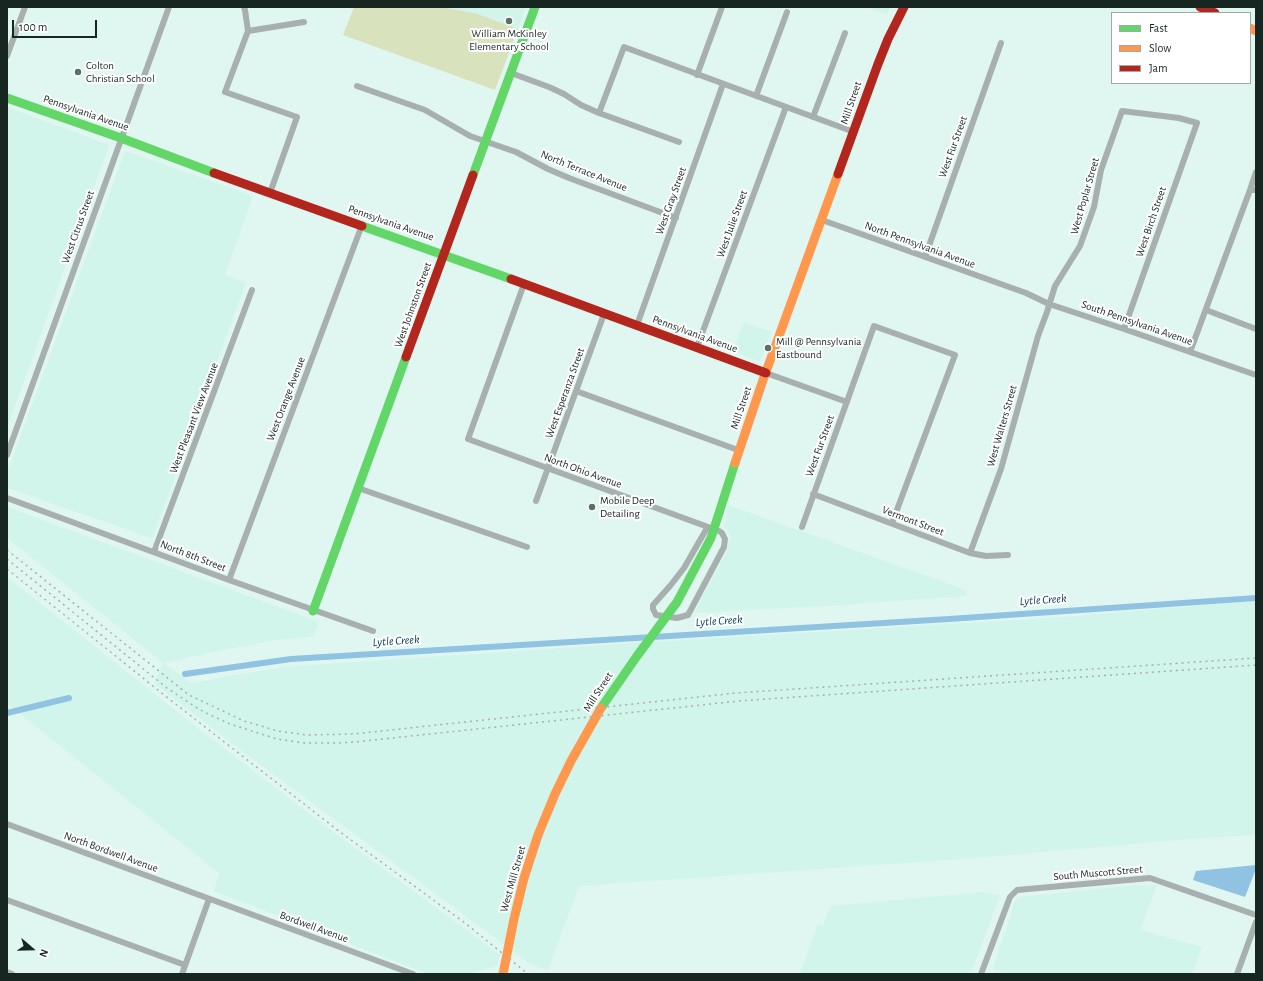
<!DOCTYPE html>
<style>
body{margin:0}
#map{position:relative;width:1263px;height:981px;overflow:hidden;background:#e0f6f0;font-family:"Alegreya Sans",sans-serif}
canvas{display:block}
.frame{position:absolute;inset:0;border:8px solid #182622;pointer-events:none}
.legend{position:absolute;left:1111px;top:12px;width:140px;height:72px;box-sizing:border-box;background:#fff;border:1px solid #a3a8a7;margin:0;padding:5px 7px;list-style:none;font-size:12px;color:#182622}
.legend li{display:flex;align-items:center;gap:8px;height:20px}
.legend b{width:20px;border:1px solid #a3a8a7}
.north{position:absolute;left:12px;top:929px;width:40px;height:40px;-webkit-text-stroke:3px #fff;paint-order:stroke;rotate:110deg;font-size:11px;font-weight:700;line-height:16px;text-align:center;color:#182622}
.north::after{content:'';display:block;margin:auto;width:14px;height:18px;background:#182622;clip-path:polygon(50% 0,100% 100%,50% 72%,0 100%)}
.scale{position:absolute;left:12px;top:20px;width:85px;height:18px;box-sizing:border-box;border:2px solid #182622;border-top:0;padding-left:5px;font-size:12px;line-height:14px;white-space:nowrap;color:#182622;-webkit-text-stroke:3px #fff;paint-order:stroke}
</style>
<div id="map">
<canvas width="1263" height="981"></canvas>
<div class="frame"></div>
<ul class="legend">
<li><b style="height:5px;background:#63d668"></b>Fast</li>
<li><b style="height:5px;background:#ff974d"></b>Slow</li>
<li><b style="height:5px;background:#b3261e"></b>Jam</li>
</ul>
<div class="north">N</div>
<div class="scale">100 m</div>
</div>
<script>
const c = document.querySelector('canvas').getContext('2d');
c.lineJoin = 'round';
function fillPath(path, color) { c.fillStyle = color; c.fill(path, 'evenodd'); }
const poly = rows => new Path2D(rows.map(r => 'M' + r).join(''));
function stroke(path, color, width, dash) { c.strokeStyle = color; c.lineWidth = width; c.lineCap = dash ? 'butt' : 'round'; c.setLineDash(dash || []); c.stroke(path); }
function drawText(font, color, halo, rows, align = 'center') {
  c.font = font + ' "Alegreya Sans",sans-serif'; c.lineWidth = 4; c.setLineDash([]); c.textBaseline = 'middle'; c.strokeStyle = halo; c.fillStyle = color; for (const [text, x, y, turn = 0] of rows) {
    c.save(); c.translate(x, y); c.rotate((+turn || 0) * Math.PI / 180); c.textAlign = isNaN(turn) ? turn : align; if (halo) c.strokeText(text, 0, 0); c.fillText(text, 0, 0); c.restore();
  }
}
const built = poly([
 [441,7,526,7,518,29,475,13],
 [866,7,891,7,887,14],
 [7,107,109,145,7,428],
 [125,151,253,196,225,275,246,283,152,538,7,488,7,473],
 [744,322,771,332,761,360,759,361,733,352],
 [728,505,966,590,966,596,828,606,694,613,727,551,731,536,724,528],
 [7,507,319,622,314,636,277,640,222,650,164,663,191,683,284,667,634,643,1050,618,1256,601,1256,835,1188,839,976,858,579,886,548,970,532,965,234,745,154,683,163,663,7,538],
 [7,577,200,730,325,826,500,955,497,966,468,974,428,974,214,891,219,873,8,704,7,701],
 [1157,885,1140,930,1202,947,1192,974,1005,974,993,969,1015,901,1020,897,1127,886],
 [984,892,1000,895,971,974,800,974,818,924,823,926,830,906]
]);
const green = poly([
 [354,7,441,7,475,13,518,29,495,90,343,35]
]);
const water = poly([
 [1256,865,1256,869,1245,897,1193,880,1196,871]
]);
const canal = poly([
 [185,674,291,659,949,619,1256,598],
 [7,713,69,698]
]);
const street = poly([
 [244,7,245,10,248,31,225,92,297,117,270,193],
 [248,31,304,22],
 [7,56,25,7],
 [511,73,549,87,564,94,581,105,599,113,679,142],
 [697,75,722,7],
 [357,86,425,110,470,136,516,152,548,169,569,178,676,218],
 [756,96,787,12],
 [599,113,624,47,854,132],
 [813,117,845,33],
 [1250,190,1256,172],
 [822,220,1026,293,1049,304,1124,329,1256,375],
 [925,257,1001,43],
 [524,284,468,439,719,531,722,533,725,539,724,547,688,615,677,618,656,615,653,609,653,605,670,586,684,568,707,528],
 [1206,310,1256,329],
 [637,325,723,84],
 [697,347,786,107],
 [1190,352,1250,190,1256,190],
 [766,373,847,402],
 [576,391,738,450],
 [7,455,169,7],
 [358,488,527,547],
 [813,494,970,553,986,556,1008,555],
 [7,498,229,580,373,631],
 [536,501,604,314],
 [802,527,874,326,955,355,892,523],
 [154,552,252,290],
 [970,553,1001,469,1038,336,1047,312,1055,286,1080,246,1094,207,1101,170,1122,111,1179,118,1197,123,1124,329],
 [229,580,362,225],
 [7,824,413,974],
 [7,900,185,965],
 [7,972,12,974],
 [182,974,209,899],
 [981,974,1010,897,1017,890,1150,878,1256,915],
 [1237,974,1256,922]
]);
const fast = poly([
 [7,98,121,138,214,173],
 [473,175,535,7],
 [362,226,511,279],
 [313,611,406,357],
 [601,708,637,656,677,602,711,538,735,463]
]);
const slow = poly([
 [1250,28,1256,31],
 [735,463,763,380,838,174],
 [503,974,514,919,524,878,538,835,555,794,571,761,601,708]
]);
const jam = poly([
 [1200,7,1215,13],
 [214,173,362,226],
 [838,174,878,64,888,39,904,7],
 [511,279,766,373],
 [406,357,473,175]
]);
const rail = poly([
 [7,550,189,695,244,721,278,731,307,735,353,734,736,693,1256,658],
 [7,559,167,688,194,706,206,713,230,724,277,739,304,743,339,743,355,742,739,701,1256,665],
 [7,569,173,702,340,832,465,923,528,974]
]);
const markers = [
 [509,21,4,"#5e6f6a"],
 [78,72,4,"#5e6f6a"],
 [768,348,4,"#5e6f6a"],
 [592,507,4,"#5e6f6a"]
];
const poiNames = [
 ["William McKinley",509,34,"center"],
 ["Elementary School",509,47,"center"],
 ["Colton",86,66],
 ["Christian School",86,79],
 ["Mill @ Pennsylvania",776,342],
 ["Eastbound",776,355],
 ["Mobile Deep",600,501],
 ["Detailing",600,514]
];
const streetNames = [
 ["Mill Street",851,103,-71],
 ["Pennsylvania Avenue",86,113,19],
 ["West Fur Street",953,147,-70],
 ["North Terrace Avenue",584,171,22],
 ["West Poplar Street",1085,196,-74],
 ["West Gray Street",671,201,-70],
 ["West Birch Street",1151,222,-71],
 ["Pennsylvania Avenue",391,223,19],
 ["West Julie Street",732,224,-70],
 ["West Citrus Street",78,227,-70],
 ["North Pennsylvania Avenue",920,245,20],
 ["West Johnston Street",413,305,-70],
 ["South Pennsylvania Avenue",1137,323,19],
 ["Pennsylvania Avenue",695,334,20],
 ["West Esperanza Street",565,393,-70],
 ["West Orange Avenue",286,399,-69],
 ["Mill Street",741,408,-71],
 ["West Pleasant View Avenue",194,418,-69],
 ["West Walters Street",1002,426,-74],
 ["West Fur Street",820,446,-70],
 ["North Ohio Avenue",583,471,20],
 ["Vermont Street",913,521,21],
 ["North 8th Street",193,556,21],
 ["Mill Street",598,692,-57],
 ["North Bordwell Avenue",111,852,20],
 ["South Muscott Street",1098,873,-5],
 ["West Mill Street",513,879,-74],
 ["Bordwell Avenue",314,927,20]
];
const waterNames = [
 ["Lytle Creek",1043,600,-4],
 ["Lytle Creek",719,621,-4],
 ["Lytle Creek",396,641,-4]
];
fillPath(built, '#d1f5ea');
fillPath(green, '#d8e2bd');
fillPath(water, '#90c3e2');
stroke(canal, '#90c3e2', 6);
stroke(street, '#a8afaf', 6);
stroke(fast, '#63d668', 9);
stroke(slow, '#ff974d', 9);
stroke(jam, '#b3261e', 9);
stroke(rail, '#a5b0af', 1.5, [2, 4]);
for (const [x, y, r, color] of markers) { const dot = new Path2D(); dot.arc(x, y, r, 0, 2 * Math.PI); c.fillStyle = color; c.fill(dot); stroke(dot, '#fff', 1.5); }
drawText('11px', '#182622', '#fff', poiNames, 'left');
drawText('11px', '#182622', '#fff', streetNames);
drawText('italic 12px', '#053959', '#fff', waterNames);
</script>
